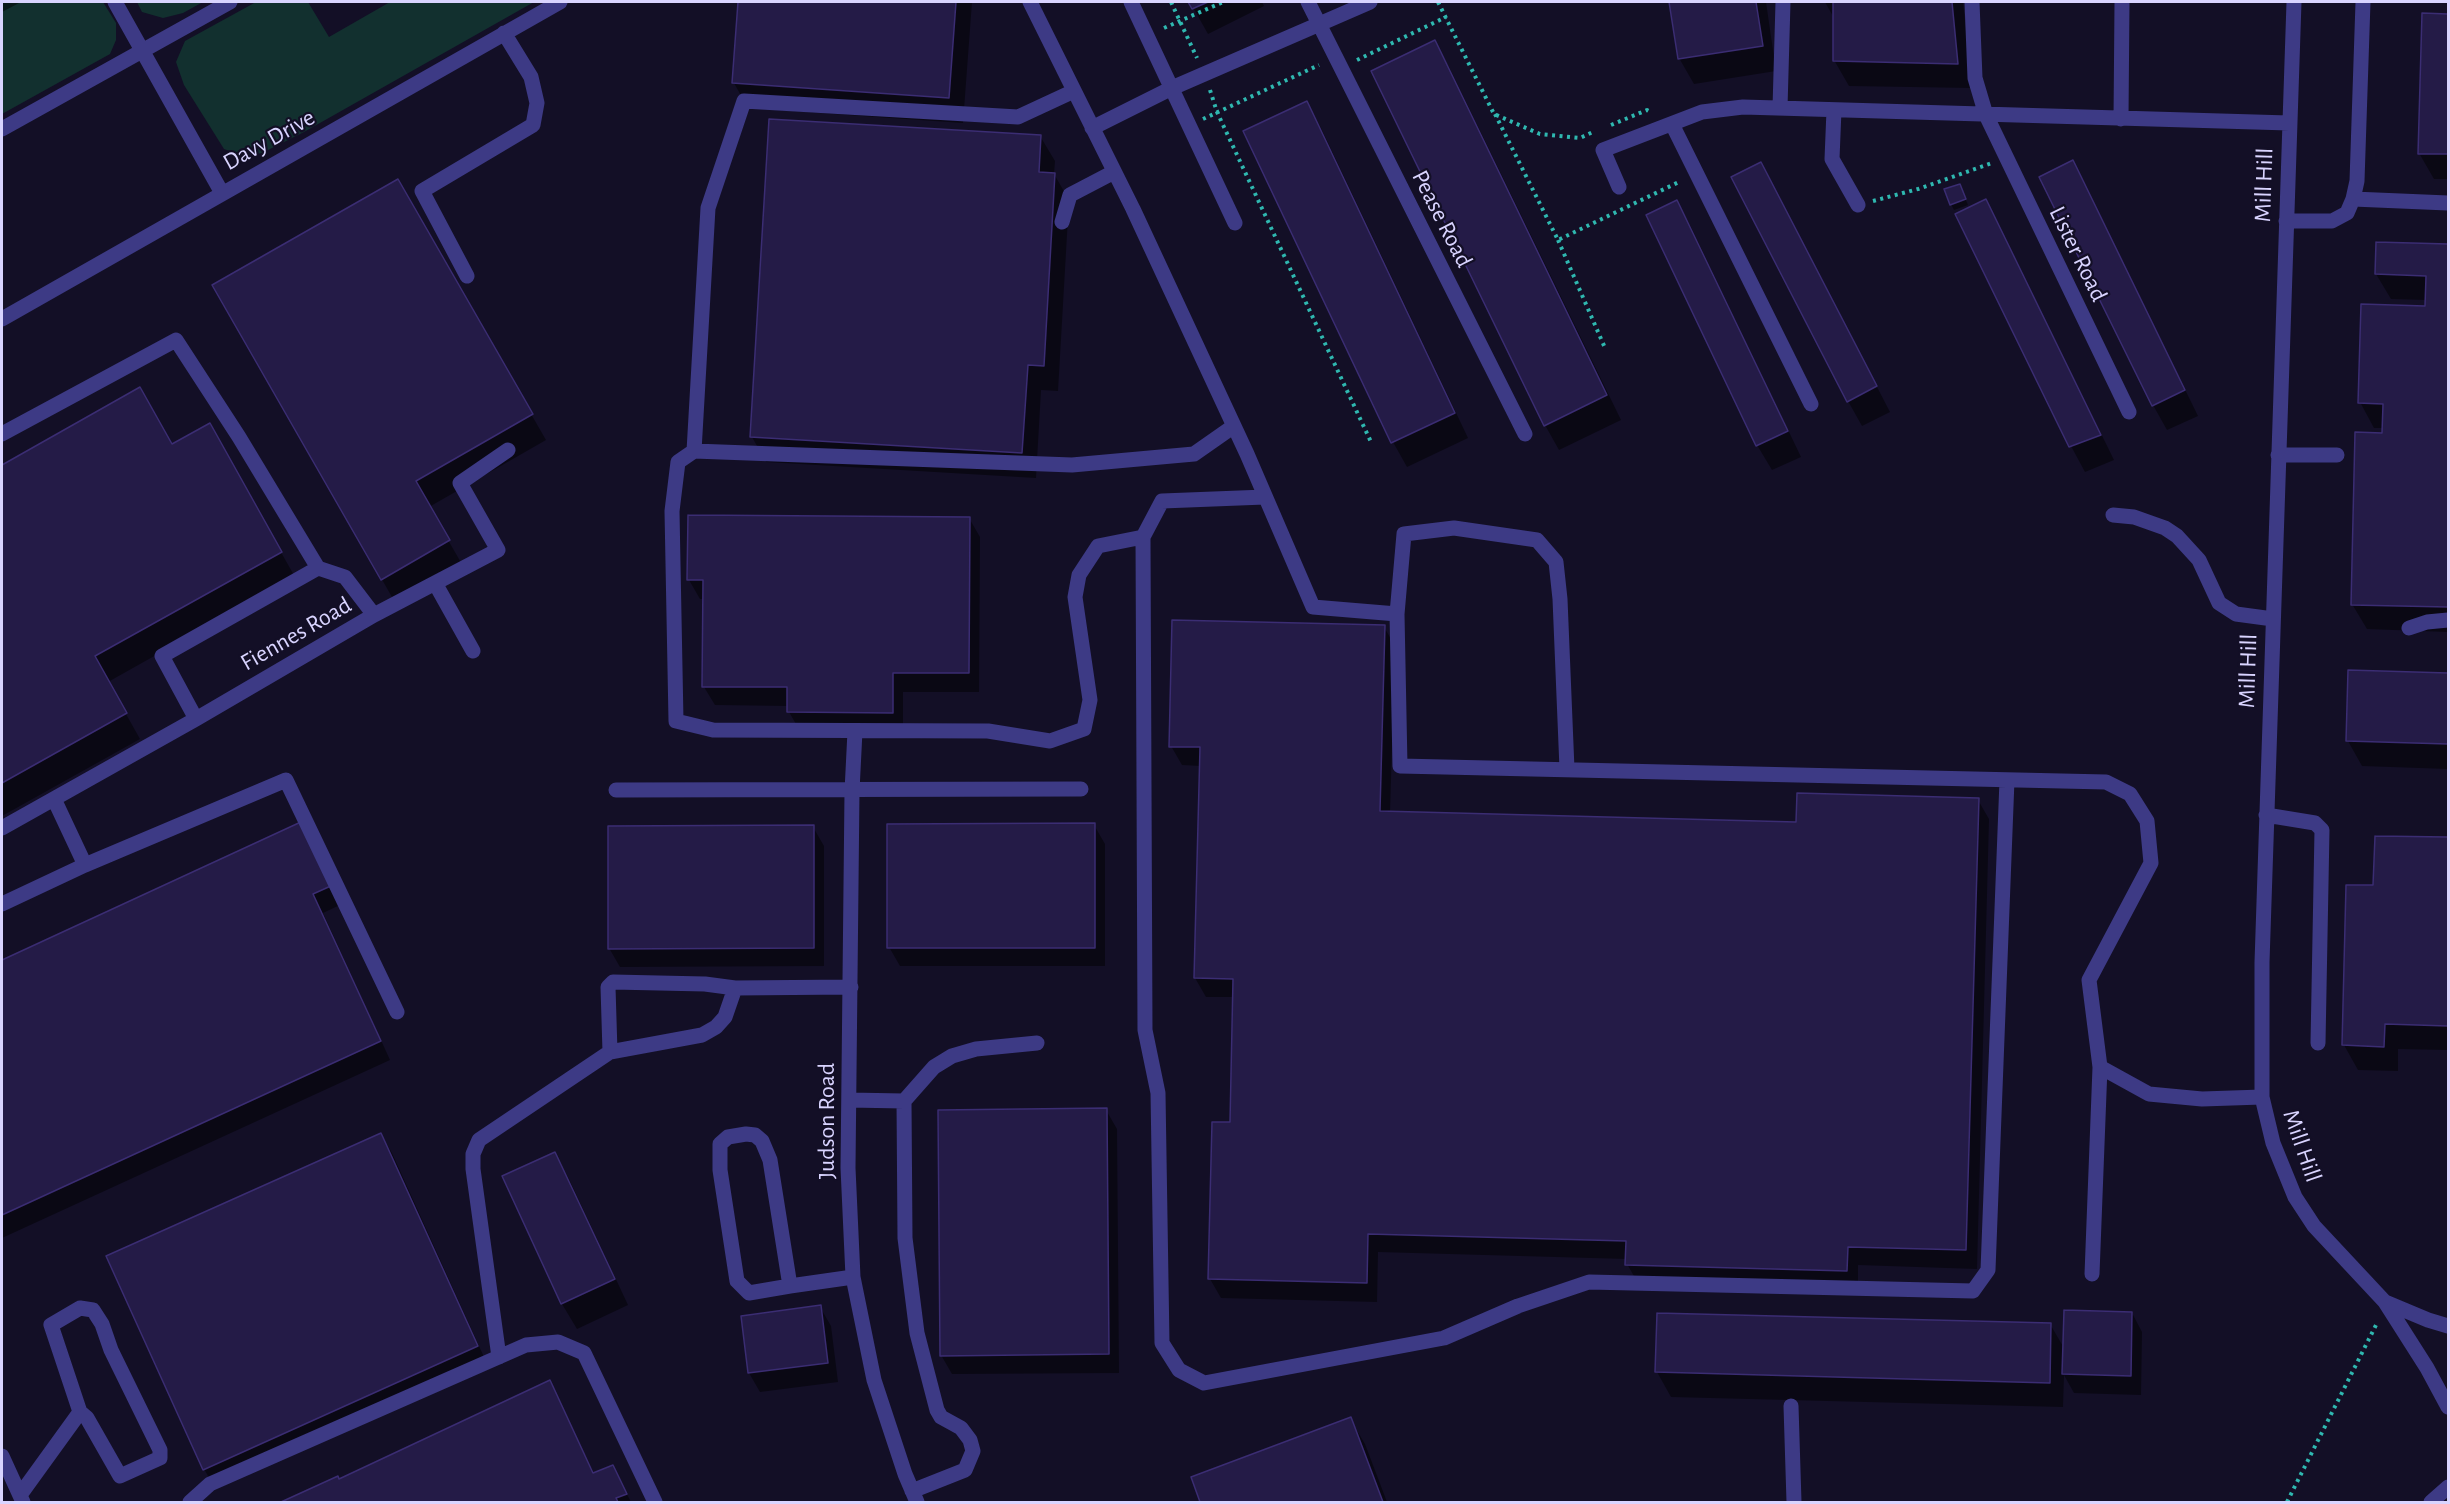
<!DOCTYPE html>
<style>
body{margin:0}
#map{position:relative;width:2450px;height:1504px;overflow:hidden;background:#130f26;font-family:"Alegreya Sans",sans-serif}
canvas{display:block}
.frame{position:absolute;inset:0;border:3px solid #d9d4ff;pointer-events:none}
</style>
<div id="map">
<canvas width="2450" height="1504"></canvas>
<div class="frame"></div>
</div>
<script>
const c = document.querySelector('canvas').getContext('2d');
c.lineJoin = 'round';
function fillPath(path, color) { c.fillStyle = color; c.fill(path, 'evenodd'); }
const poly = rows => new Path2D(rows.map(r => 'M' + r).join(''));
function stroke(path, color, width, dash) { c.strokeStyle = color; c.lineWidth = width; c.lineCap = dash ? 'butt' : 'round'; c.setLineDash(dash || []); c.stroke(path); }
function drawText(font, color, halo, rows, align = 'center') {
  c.font = font + ' "Alegreya Sans",sans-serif'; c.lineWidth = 4.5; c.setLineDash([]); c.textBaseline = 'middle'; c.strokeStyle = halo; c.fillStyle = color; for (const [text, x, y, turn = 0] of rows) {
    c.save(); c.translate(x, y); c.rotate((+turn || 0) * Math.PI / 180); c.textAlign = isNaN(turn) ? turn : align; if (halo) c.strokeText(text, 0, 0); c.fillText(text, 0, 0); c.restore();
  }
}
const green = poly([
 [2,2,103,2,116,23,116,40,110,54,2,114],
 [137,2,203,2,183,13,163,18,142,12],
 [256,2,308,2,329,37,390,2,534,2,304,132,262,153,244,156,224,149,184,85,176,62,185,41]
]);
const shadow = poly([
 [2,2,21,2,2,12],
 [739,2,972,2,963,123,748,108,734,83],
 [1190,2,1262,2,1264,6,1208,34],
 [1671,2,1766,2,1776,71,1694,84,1679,58],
 [1825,2,1963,2,1972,88,1849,86,1834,60,1834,18],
 [2423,15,2448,15,2448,179,2434,179,2419,153],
 [1434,42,1449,67,1621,420,1559,450,1545,425],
 [1306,103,1321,128,1468,438,1407,467,1393,442,1245,132],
 [1040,136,1055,161,1054,174,1069,200,1058,391,1041,390,1036,478,766,462,752,437],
 [1761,164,1890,412,1862,426,1848,401],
 [397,181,546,440,429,507,463,566,396,604,214,286],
 [2086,188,2198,416,2167,430,2153,405],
 [1962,191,1968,205,1954,210,1951,204],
 [1985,201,1999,226,2114,460,2085,472,2071,446],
 [1677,202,1691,227,1801,457,1772,470,1757,445],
 [2377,244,2448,246,2448,632,2367,629,2352,604,2384,435,2384,428,2374,428,2360,402,2427,308,2427,300,2391,299,2376,274],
 [140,389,172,446,209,425,295,577,108,682,140,739,2,816,2,467],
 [969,518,980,537,979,692,903,692,903,731,800,731,789,712,789,706,715,705,704,687,704,599,700,599,689,580],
 [1384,627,1395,646,1390,813,1797,824,1978,800,1989,819,1977,1269,1858,1265,1858,1289,1638,1283,1627,1264,1627,1259,1378,1252,1377,1302,1221,1298,1210,1279,1231,1123,1234,997,1206,997,1195,978,1201,766,1182,765,1171,746],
 [2349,672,2448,674,2448,769,2362,766,2348,741],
 [303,823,342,904,323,913,390,1060,2,1238,2,962],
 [1094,825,1105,844,1105,966,900,966,889,947],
 [813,827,824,846,824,966,620,967,609,948],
 [2376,837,2448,839,2448,1050,2398,1049,2398,1071,2358,1070,2344,1045,2375,887],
 [1106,1110,1117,1129,1119,1373,952,1374,941,1355],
 [381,1135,392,1153,488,1366,215,1488,204,1469],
 [555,1154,569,1179,628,1305,577,1329,562,1304,504,1177],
 [820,1307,831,1326,838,1382,760,1392,749,1373],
 [2132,1313,2142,1332,2141,1395,2074,1393,2064,1375,2063,1407,1671,1397,1657,1372,2050,1324,2064,1348],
 [549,1382,595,1475,612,1466,631,1502,284,1502,337,1478,339,1481],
 [1350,1419,1365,1444,1387,1502,1202,1502,1193,1478]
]);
const building = poly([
 [738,2,956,2,949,98,732,83,738,2],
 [1188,2,1208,2,1192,9,1188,2],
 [1669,2,1756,2,1763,46,1678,59,1669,2],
 [1833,2,1952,2,1958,64,1833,61,1833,2],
 [2422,13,2448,14,2448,154,2418,154,2422,13],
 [1435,40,1607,395,1544,426,1371,71,1435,40],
 [1307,101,1455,413,1391,443,1243,131,1307,101],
 [769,119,1041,135,1039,172,1055,173,1044,366,1028,365,1022,453,750,437,769,119],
 [2073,160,2185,390,2152,406,2039,177,2073,160],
 [1761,162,1877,386,1847,402,1731,177,1761,162],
 [398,179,533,414,416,481,450,540,381,580,212,285,398,179],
 [1960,184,1966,199,1950,205,1944,189,1960,184],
 [1986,199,2101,435,2069,447,1955,214,1986,199],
 [1677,200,1788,431,1756,446,1646,215,1677,200],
 [2376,242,2448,244,2448,607,2351,605,2355,432,2382,433,2383,404,2358,403,2361,304,2425,306,2426,276,2375,274,2376,242],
 [140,387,172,444,210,423,282,552,95,656,127,713,2,783,2,465,140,387],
 [688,515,970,517,969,673,893,673,893,713,787,712,787,687,702,687,703,580,687,580,688,515],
 [1172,620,1385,625,1380,811,1796,822,1797,793,1979,798,1966,1250,1848,1247,1847,1271,1625,1265,1626,1241,1368,1234,1367,1283,1208,1279,1212,1122,1230,1122,1233,979,1194,978,1200,747,1169,747,1172,620],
 [2348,670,2448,673,2448,744,2346,741,2348,670],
 [303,821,333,885,313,894,381,1041,2,1215,2,960,303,821],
 [1095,823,1095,948,887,948,887,824,1095,823],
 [814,825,814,948,608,949,608,826,814,825],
 [2375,836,2448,837,2448,1026,2385,1024,2384,1047,2342,1045,2346,885,2373,885,2375,836],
 [1107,1108,1109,1354,940,1356,938,1110,1107,1108],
 [381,1133,478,1346,203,1470,106,1256,381,1133],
 [555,1152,615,1279,561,1304,502,1176,555,1152],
 [821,1305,828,1363,748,1373,741,1316,821,1305],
 [2064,1310,2132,1312,2131,1376,2062,1374,2064,1310],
 [1657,1313,2051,1323,2050,1383,1655,1372,1657,1313],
 [550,1380,593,1473,613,1465,627,1494,616,1498,618,1502,281,1502,338,1476,339,1479,550,1380],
 [1351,1417,1383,1502,1200,1502,1191,1477,1351,1417]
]);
const path = poly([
 [1171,2,1197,58],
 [1438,2,1494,114,1540,134,1580,138,1593,132],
 [1164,28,1223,2],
 [1357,60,1446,17],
 [1210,90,1217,112,1371,442],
 [1495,114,1558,240,1681,181],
 [1203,119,1319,65],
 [1611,125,1647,110,1651,112],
 [1873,201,1918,189,1992,163],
 [1558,240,1605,348],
 [2287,1502,2376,1325]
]);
const minor = poly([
 [115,2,222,193],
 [1030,2,1133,209,1247,454,1313,607,1397,614,1400,766,2106,782,2130,794,2147,821,2151,863,2089,980,2100,1067,2149,1094,2202,1099,2262,1097],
 [1131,2,1235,223],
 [1308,2,1525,434],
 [1972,2,1975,78,1986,115,2129,412],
 [2294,2,2262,962,2262,1097,2273,1143,2295,1197,2314,1226,2385,1302,2427,1368,2448,1407],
 [1074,91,1018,117,744,101,708,208,694,451,1072,465,1194,454,1234,426],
 [1780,108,1783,2],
 [1834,110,1832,159,1858,205],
 [2121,119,2122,2],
 [1672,124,1811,404],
 [1092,128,1172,88,1370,2],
 [2,129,230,2],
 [1619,187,1603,150,1702,112,1743,107,2289,123],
 [2353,199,2448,203],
 [2286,221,2332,221,2347,213,2353,199,2357,181,2363,2],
 [1062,222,1070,195,1114,172],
 [467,276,422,191,533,125,537,103,531,77,504,33],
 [2,319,560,2],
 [2,434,176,340,239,437,318,568],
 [694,451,678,462,672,511,676,721,713,730,988,731,1050,741,1084,729,1090,700,1075,597,1079,575,1098,546,1143,537],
 [2278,455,2337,455],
 [1265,497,1162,501,1143,537,1145,1030,1158,1093,1162,1343,1179,1370,1204,1383,1444,1338,1518,1306,1589,1282,1973,1291,1988,1270,2007,780],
 [2113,515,2134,517,2165,528,2177,536,2199,560,2219,603,2236,614,2273,619],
 [435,583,473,651],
 [1397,614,1404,534,1454,528,1537,540,1556,562,1560,599,1567,769],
 [2409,628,2427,622,2448,620],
 [196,719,162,656,318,568,345,577,374,615],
 [855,731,852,791,848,1168,853,1277,874,1380,905,1474,917,1502],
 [616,790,1081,789],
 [54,799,85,865,286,780,397,1012],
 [2266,815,2315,823,2322,830,2318,1043],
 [2,828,196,719,374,615,498,550,460,483,508,450],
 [2,904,85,865],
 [735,988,725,1017,716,1027,702,1035,610,1052,608,987,613,982,705,984,735,988,851,987],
 [849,1100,904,1101,905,1238,917,1333,937,1410,941,1417,961,1428,970,1440,973,1451,965,1470,912,1491],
 [904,1101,934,1067,952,1056,976,1049,1037,1043],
 [2092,1274,2100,1067],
 [790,1286,749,1293,737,1281,720,1170,720,1144,728,1137,746,1134,755,1135,762,1141,770,1160,790,1286,853,1277],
 [2385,1302,2428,1320,2448,1326],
 [80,1308,93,1310,102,1324,111,1350,160,1450,160,1458,120,1476,87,1418,80,1412,51,1325,80,1308],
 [499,1357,473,1169,473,1154,479,1140,610,1052],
 [1791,1406,1794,1502],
 [2,1456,23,1502],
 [20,1495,80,1412],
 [190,1502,210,1484,526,1345,558,1342,584,1353,655,1502],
 [2431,1502,2448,1487]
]);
const streetNames = [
 ["Davy Drive",269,140,-29],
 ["Mill Hill",2264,185,-88],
 ["Pease Road",1442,219,63],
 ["Lister Road",2078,254,64],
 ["Fiennes Road",296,634,-30],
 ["Mill Hill",2248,671,-88],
 ["Judson Road",827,1121,-90],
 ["Mill Hill",2302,1146,71]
];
fillPath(green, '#12302f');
fillPath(shadow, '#0007');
fillPath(building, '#241b47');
stroke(building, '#3b2d73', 1.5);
stroke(path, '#2fb8b0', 4, [3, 4.5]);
stroke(minor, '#3d3a85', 15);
drawText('24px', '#d9d4ff', '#130f26', streetNames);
</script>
